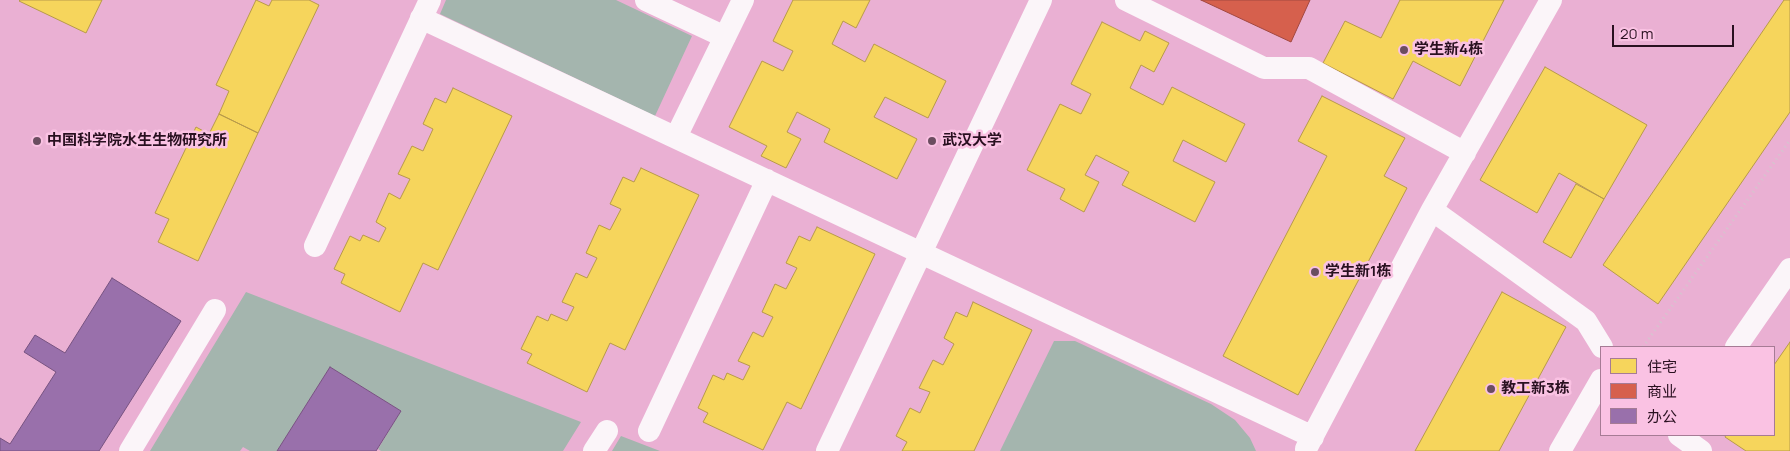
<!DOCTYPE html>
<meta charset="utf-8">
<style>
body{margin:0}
#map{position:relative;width:1790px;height:451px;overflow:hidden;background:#e6bfd6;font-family:Manrope,"Noto Sans SC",sans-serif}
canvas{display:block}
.legend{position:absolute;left:1600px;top:346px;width:175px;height:90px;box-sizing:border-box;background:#fac2e3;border:1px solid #a67b95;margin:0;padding:6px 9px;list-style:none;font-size:15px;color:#291020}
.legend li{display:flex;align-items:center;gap:10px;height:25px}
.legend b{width:25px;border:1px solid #a67b95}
.scale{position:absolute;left:1612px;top:25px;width:122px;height:22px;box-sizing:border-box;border:2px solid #291020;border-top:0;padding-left:6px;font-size:15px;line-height:18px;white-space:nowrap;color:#291020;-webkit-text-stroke:4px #fac2e3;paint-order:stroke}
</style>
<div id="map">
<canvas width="1790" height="451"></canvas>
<ul class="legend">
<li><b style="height:14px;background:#f6d55c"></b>住宅</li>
<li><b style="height:14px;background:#d6604d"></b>商业</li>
<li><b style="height:14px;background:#9970ab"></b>办公</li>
</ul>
<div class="scale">20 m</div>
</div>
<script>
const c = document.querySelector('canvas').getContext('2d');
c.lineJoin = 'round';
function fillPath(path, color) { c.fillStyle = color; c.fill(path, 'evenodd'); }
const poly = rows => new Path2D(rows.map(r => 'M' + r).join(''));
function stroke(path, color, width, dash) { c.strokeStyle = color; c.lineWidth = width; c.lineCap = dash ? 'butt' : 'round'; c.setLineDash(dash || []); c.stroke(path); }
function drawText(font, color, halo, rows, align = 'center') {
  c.font = font + ' Manrope,"Noto Sans SC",sans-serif'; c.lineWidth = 5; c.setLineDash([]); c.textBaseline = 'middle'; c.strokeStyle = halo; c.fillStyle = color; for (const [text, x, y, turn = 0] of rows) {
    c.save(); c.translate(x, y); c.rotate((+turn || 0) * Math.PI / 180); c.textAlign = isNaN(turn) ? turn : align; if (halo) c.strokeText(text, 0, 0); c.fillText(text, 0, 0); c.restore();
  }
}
const built = poly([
 [0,0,1790,0,1790,451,0,451],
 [1601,347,1774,347,1774,435,1601,435]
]);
const green = poly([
 [446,0,616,0,692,36,655,116,440,14],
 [246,292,581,422,563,451,381,451,378,449,401,411,330,367,277,451,250,451,243,447,240,451,150,451],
 [1054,341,1075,341,1211,404,1235,420,1250,438,1256,451,1000,451],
 [621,436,660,451,612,451]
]);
const homes = poly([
 [20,0,102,0,86,33,19,1,20,0],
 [256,0,269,6,272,0,309,0,319,5,258,133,219,114,229,91,216,85,256,0],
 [793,0,870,0,856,28,843,21,832,44,865,62,874,44,946,81,928,118,885,97,874,117,917,139,897,179,824,142,830,129,797,112,787,132,801,139,786,168,761,156,767,146,729,127,762,61,783,71,793,51,773,41,793,0],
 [1400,0,1504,0,1460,86,1413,61,1393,99,1323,63,1345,21,1381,38,1400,0],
 [1784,0,1790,0,1790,112,1658,304,1603,265,1784,0],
 [1102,22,1140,41,1145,31,1169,43,1154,72,1141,65,1130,88,1163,105,1172,87,1245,124,1226,162,1183,140,1173,161,1215,182,1195,222,1122,185,1129,172,1096,155,1085,175,1099,182,1084,212,1060,199,1065,189,1027,170,1060,104,1081,114,1091,94,1071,84,1102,22],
 [1545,67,1647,125,1604,199,1559,173,1537,213,1480,180,1545,67],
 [453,88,512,116,438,270,423,263,400,312,341,283,345,274,334,269,350,236,360,241,363,235,379,242,386,228,376,222,389,193,400,199,410,179,398,174,412,146,423,151,433,129,423,124,435,98,446,103,453,88],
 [1322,96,1405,138,1384,176,1407,188,1298,395,1223,356,1327,156,1298,141,1322,96],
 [219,114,258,133,198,261,158,242,169,219,155,213,196,127,209,134,219,114],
 [641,168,699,195,625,350,610,343,587,392,527,363,532,354,521,349,537,316,548,321,551,314,567,321,574,307,562,302,576,273,587,278,597,258,586,253,599,225,610,230,621,209,610,204,623,177,634,182,641,168],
 [1576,184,1604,199,1571,258,1543,242,1576,184],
 [817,227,875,254,801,409,787,402,763,450,703,422,708,413,698,408,713,375,724,380,727,373,743,380,750,366,738,361,753,332,763,337,773,317,762,312,775,284,786,289,797,268,786,263,799,236,810,241,817,227],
 [1502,292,1566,327,1499,451,1415,451,1502,292],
 [973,302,1032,330,974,451,902,451,907,442,896,436,910,408,920,413,930,392,919,388,933,360,943,365,954,344,944,338,956,312,967,317,973,302],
 [1790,342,1790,451,1746,451,1725,437,1726,435,1774,435,1774,365,1790,342]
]);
const shops = poly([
 [1201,0,1310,0,1291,42,1201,0]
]);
const offices = poly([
 [112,278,181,321,99,451,0,451,0,438,10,444,56,372,24,352,35,335,65,353,112,278],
 [330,367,401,411,376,451,277,451,330,367]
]);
const path = poly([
 [1643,347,1790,140]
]);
const service = poly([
 [646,0,725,37],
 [1126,0,1264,68,1309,68,1465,153],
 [421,18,1313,437],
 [676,137,743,0],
 [1432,210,1586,321,1602,347],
 [315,246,430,0],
 [1736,347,1790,269],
 [649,431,767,180],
 [1679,435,1701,451],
 [1306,449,1432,210,1551,0],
 [130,451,215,310],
 [594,451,607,431],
 [827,451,1041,0],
 [1560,451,1601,380]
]);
const markers = [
 [1404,50,5,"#6b4d60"],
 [37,141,5,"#6b4d60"],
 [932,141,5,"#6b4d60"],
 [1315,272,5,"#6b4d60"],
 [1491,389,5,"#6b4d60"]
];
const poiNames = [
 ["学生新4栋",1414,50],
 ["中国科学院水生生物研究所",47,141],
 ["武汉大学",942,141],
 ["学生新1栋",1325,272],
 ["教工新3栋",1501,389]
];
fillPath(built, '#eab0d3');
fillPath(green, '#a4b5ae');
fillPath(homes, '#f6d55c');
stroke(homes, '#b89a4a', 1);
fillPath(shops, '#d6604d');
stroke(shops, '#a24840', 1);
fillPath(offices, '#9970ab');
stroke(offices, '#775381', 1);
stroke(path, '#d3c7ce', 3, [1, 4]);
stroke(service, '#fbf5f9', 22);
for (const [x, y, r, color] of markers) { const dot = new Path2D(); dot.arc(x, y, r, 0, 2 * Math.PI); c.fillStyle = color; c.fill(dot); stroke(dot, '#fac2e3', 2); }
drawText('bold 15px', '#291020', '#fac2e3', poiNames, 'left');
</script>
